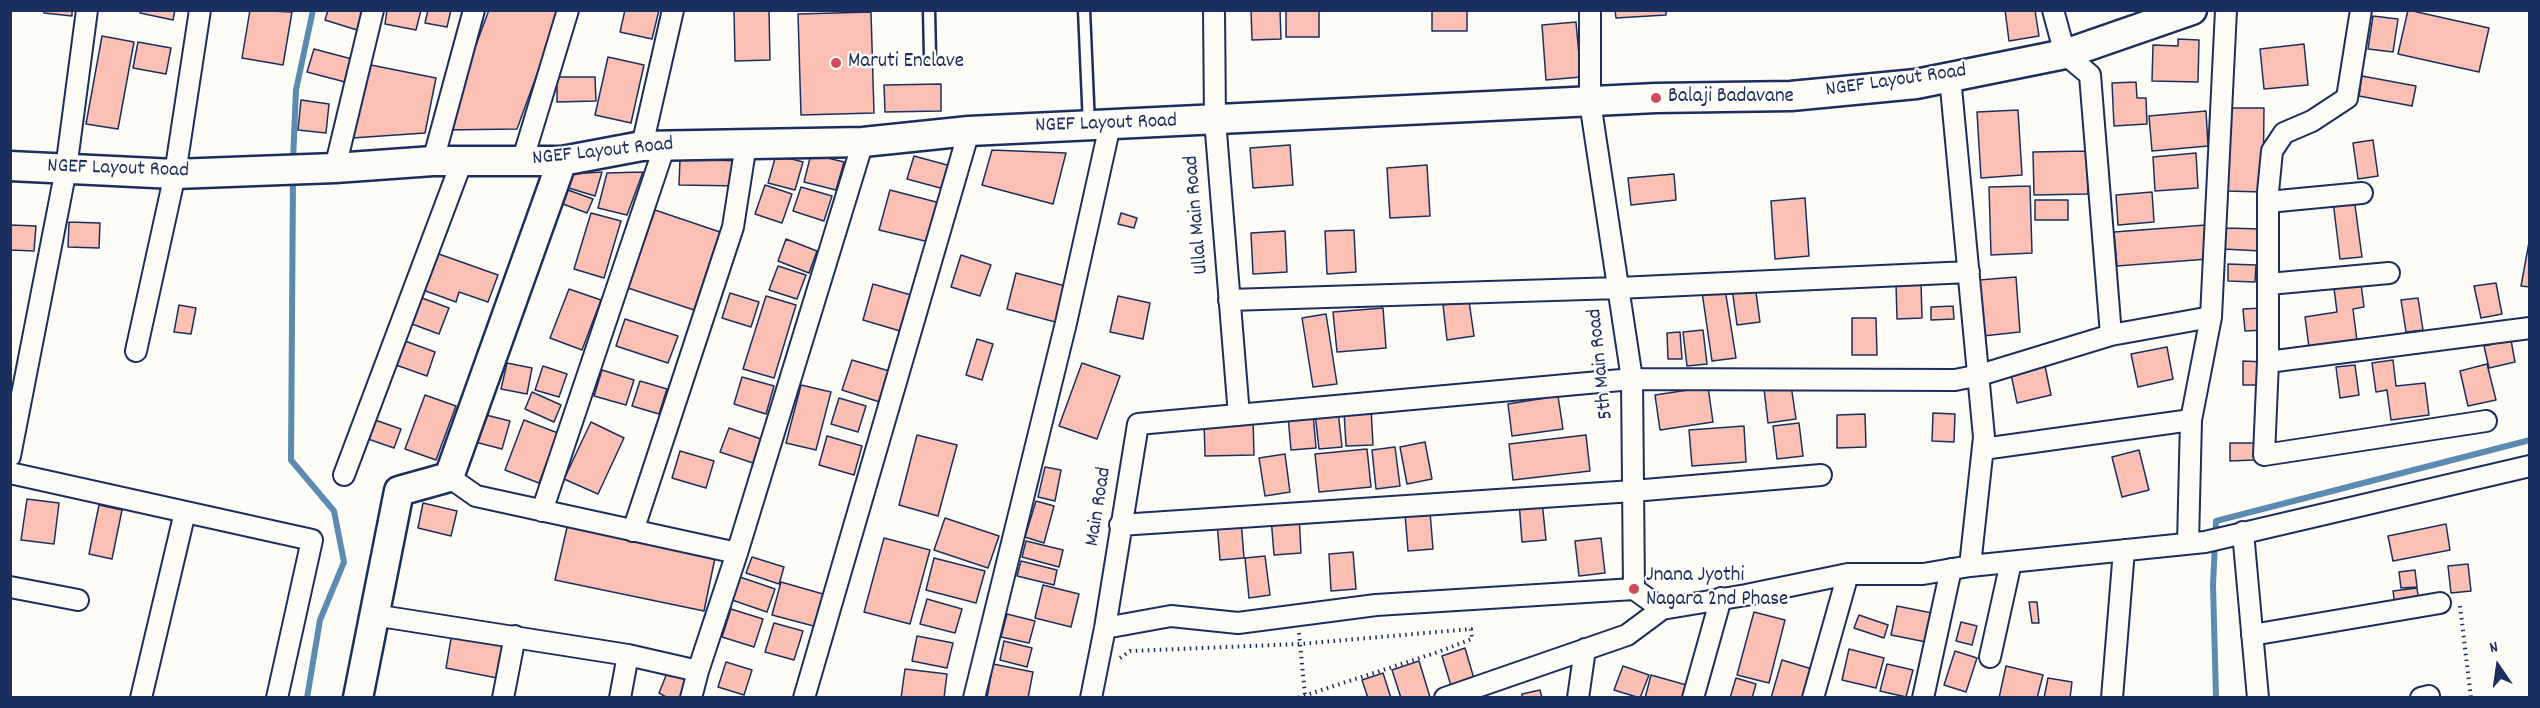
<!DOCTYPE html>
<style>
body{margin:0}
#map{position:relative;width:2540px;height:708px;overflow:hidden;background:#fdfcf7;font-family:Dekko,sans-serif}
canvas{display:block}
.frame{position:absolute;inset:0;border:12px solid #1b2f5e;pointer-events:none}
.north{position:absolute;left:2468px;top:636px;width:60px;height:60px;-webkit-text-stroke:4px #fdfcf7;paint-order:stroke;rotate:347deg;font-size:16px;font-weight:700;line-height:24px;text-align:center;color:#1b2f5e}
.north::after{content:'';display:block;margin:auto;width:21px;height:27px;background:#1b2f5e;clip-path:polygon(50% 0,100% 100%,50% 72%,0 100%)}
</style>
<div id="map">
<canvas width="2540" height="708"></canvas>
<div class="frame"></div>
<div class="north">N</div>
</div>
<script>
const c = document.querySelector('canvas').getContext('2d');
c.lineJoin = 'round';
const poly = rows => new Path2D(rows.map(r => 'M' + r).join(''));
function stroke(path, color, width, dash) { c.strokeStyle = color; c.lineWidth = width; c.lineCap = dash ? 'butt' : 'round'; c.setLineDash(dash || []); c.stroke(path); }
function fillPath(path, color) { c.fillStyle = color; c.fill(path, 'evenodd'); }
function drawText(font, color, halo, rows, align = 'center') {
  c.font = font + ' Dekko,sans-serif'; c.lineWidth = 4.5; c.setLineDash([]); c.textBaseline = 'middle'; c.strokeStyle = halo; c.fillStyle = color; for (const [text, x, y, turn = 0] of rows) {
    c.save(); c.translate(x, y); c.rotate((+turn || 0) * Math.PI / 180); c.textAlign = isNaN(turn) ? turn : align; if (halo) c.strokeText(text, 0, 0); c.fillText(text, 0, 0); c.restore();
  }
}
const stream = poly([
 [293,161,296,90,313,10],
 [293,177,291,460,334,511,344,562,320,620,307,698],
 [2216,698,2213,585,2216,521,2530,440]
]);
const building = poly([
 [44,10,72,10,72,16,44,13,44,10],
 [140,10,175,10,173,20,140,13,140,10],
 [250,10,292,12,283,65,242,58,250,10],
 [328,10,363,10,357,30,325,20,328,10],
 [387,10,421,10,416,30,385,24,387,10],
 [428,10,451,10,447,27,425,23,428,10],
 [489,10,560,11,517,129,444,130,489,10],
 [625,10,659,10,652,39,620,32,625,10],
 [734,10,769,10,770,60,735,61,734,10],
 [1251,10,1280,10,1281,39,1252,40,1251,10],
 [1286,10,1319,10,1319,37,1286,37,1286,10],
 [1432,10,1467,10,1467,31,1432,31,1432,10],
 [1615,10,1666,10,1666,15,1616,18,1615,10],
 [2005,10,2035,10,2039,36,2009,41,2005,10],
 [2408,10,2489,28,2479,72,2398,54,2408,10],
 [871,12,874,113,801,115,798,14,871,12],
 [2373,16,2398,19,2393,52,2368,49,2373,16],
 [1576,22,1581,77,1546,80,1542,25,1576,22],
 [102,36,134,42,118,129,86,124,102,36],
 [2178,39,2199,40,2198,82,2152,81,2153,45,2178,46,2178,39],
 [138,42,171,48,166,74,133,68,138,42],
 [2304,44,2308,85,2264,89,2260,49,2304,44],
 [314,49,352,59,345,82,307,72,314,49],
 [608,57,644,65,631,123,595,115,608,57],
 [366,64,436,78,425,133,352,138,366,64],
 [2362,76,2416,86,2412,106,2359,96,2362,76],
 [557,77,595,77,596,101,557,102,557,77],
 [2136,82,2137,98,2146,98,2147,124,2114,126,2112,83,2136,82],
 [941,84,941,111,885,112,884,85,941,84],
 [301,100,329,104,326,133,298,130,301,100],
 [2227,108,2264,108,2263,192,2226,191,2227,108],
 [2018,110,2022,175,1981,178,1977,112,2018,110],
 [2206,111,2208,146,2152,151,2149,116,2206,111],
 [2373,140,2378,176,2358,179,2353,143,2373,140],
 [1290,145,1293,185,1253,188,1250,148,1290,145],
 [992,150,1066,153,1053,204,982,185,992,150],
 [2087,151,2088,194,2034,195,2033,152,2087,151],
 [2196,153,2198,188,2155,191,2153,157,2196,153],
 [811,154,844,162,836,190,804,182,811,154],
 [776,155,803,162,795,190,768,183,776,155],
 [914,156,951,166,944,189,907,179,914,156],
 [680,159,740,161,740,186,679,185,680,159],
 [1427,165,1430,216,1390,218,1387,168,1427,165],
 [602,172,595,196,562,186,571,174,602,172],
 [643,172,627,215,598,208,607,173,643,172],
 [1674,174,1676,200,1631,205,1628,178,1674,174],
 [765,185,792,194,782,223,755,214,765,185],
 [2030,186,2032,253,1991,255,1989,187,2030,186],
 [801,187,832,196,824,221,793,211,801,187],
 [568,190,593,199,587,213,563,204,568,190],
 [890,190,940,203,929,242,879,230,890,190],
 [2152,192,2154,222,2118,225,2116,195,2152,192],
 [1805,198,1809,256,1775,259,1771,201,1805,198],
 [2354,198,2362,257,2340,259,2333,201,2354,198],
 [2035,200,2068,200,2068,220,2035,220,2035,200],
 [655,210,720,232,694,310,628,288,655,210],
 [591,213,621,221,604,278,574,269,591,213],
 [1121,213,1137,218,1134,228,1118,224,1121,213],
 [69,222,100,223,99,248,68,247,69,222],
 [10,225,36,226,34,251,10,250,10,225],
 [2206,225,2208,259,2117,266,2114,232,2206,225],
 [2225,228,2261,229,2260,251,2223,249,2225,228],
 [1354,230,1356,272,1327,274,1325,231,1354,230],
 [1285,231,1287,272,1253,274,1251,233,1285,231],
 [2530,237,2530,287,2521,286,2530,237],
 [786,239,817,251,809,273,778,261,786,239],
 [436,253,498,275,488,302,459,292,456,302,423,290,436,253],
 [961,255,991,265,980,296,951,287,961,255],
 [2228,264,2256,265,2255,282,2228,281,2228,264],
 [778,266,806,275,797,299,769,290,778,266],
 [1016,273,1069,287,1059,323,1007,309,1016,273],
 [2360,276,2364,307,2353,309,2357,341,2309,347,2305,317,2337,312,2333,280,2360,276],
 [2016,277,2020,332,1983,336,1979,280,2016,277],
 [1921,282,1922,318,1897,319,1896,283,1921,282],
 [2496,283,2502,314,2481,318,2474,286,2496,283],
 [873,284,918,297,907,333,863,320,873,284],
 [1755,285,1760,322,1737,325,1732,288,1755,285],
 [569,289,601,300,582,350,550,338,569,289],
 [1725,289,1736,358,1712,361,1702,292,1725,289],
 [730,293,759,302,751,327,722,318,730,293],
 [766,296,796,305,774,378,743,369,766,296],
 [1118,296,1150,303,1143,339,1110,332,1118,296],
 [422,298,449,308,439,334,412,324,422,298],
 [2418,298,2423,330,2406,332,2401,300,2418,298],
 [1469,301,1474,336,1447,340,1443,305,1469,301],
 [179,305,196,308,191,334,174,332,179,305],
 [1953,306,1954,319,1931,320,1931,307,1953,306],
 [1383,308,1386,348,1337,352,1333,312,1383,308],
 [2262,308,2264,330,2245,331,2243,309,2262,308],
 [1326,314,1337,384,1313,387,1302,318,1326,314],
 [1852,318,1876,318,1877,355,1852,355,1852,318],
 [625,319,678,336,668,363,616,346,625,319],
 [1703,330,1707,364,1687,366,1683,332,1703,330],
 [1680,332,1682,359,1668,359,1667,333,1680,332],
 [977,339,993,344,982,380,966,375,977,339],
 [2511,340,2515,362,2489,368,2484,346,2511,340],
 [405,341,435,352,427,376,396,365,405,341],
 [2167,347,2173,379,2138,387,2131,354,2167,347],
 [852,360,896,373,886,404,842,390,852,360],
 [2393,360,2396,386,2425,383,2429,415,2391,420,2387,390,2376,392,2372,363,2393,360],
 [2243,361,2264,362,2264,385,2243,385,2243,361],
 [507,363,532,368,527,394,501,389,507,363],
 [1082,363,1120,376,1097,439,1059,426,1082,363],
 [2487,364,2496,400,2468,406,2460,371,2487,364],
 [2355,365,2359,395,2340,398,2336,367,2355,365],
 [543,366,567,374,559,397,535,390,543,366],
 [2045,366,2051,395,2017,403,2011,374,2045,366],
 [602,370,634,380,626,405,594,396,602,370],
 [742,377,774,386,766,414,734,404,742,377],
 [640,381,667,389,659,414,632,406,640,381],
 [801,385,831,392,816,450,786,443,801,385],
 [1791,385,1796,419,1768,423,1764,389,1791,385],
 [1708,387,1713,422,1660,430,1655,395,1708,387],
 [532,392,561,405,554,422,525,409,532,392],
 [425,395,456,406,436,460,405,449,425,395],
 [1558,396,1563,429,1512,436,1508,404,1558,396],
 [839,398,866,406,858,432,831,424,839,398],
 [1371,408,1373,445,1346,446,1344,411,1371,408],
 [1338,411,1342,447,1319,449,1315,413,1338,411],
 [1313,413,1316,448,1291,450,1288,416,1313,413],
 [1933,413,1955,414,1954,442,1932,441,1933,413],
 [482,414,510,421,502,449,475,442,482,414],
 [1865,414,1866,447,1837,448,1837,415,1865,414],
 [375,420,401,429,394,448,368,439,375,420],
 [524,420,558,433,539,483,505,470,524,420],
 [1253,420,1254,455,1205,456,1204,421,1253,420],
 [591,422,624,438,598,494,564,479,591,422],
 [1799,423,1803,456,1777,459,1773,426,1799,423],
 [1744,426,1746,462,1692,466,1689,430,1744,426],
 [729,428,761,439,753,463,720,452,729,428],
 [917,435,957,445,938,516,899,505,917,435],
 [1586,435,1590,471,1513,480,1509,444,1586,435],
 [827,436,862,446,854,475,819,465,827,436],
 [1425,442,1432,479,1407,484,1400,447,1425,442],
 [2230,443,2254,443,2254,460,2230,461,2230,443],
 [1395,447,1400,486,1376,489,1372,450,1395,447],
 [1367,449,1371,487,1319,492,1315,454,1367,449],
 [2139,450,2149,490,2122,497,2112,457,2139,450],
 [680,451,714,461,706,488,672,478,680,451],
 [1285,454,1290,492,1265,496,1259,458,1285,454],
 [1045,467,1061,470,1055,501,1038,497,1045,467],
 [27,499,59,503,54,544,21,540,27,499],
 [1036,501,1054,506,1044,543,1025,537,1036,501],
 [1542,501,1546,540,1522,542,1519,502,1542,501],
 [423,503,457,511,451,536,418,528,423,503],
 [99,505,122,510,112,559,89,554,99,505],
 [1430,512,1433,549,1408,551,1405,514,1430,512],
 [1299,515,1301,553,1274,555,1271,517,1299,515],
 [945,518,999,536,988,568,934,550,945,518],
 [1241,520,1244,558,1220,560,1217,522,1241,520],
 [568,523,716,553,704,611,555,580,568,523],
 [2446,524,2450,550,2393,561,2388,536,2446,524],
 [884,538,930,550,910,624,864,612,884,538],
 [1601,538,1605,573,1579,576,1575,541,1601,538],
 [1026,541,1063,550,1059,567,1022,557,1026,541],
 [1353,552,1356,589,1331,591,1329,554,1353,552],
 [1265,556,1270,595,1249,598,1245,558,1265,556],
 [752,557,784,567,779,584,746,573,752,557],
 [934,558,985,571,976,603,926,590,934,558],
 [1021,561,1057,570,1054,585,1017,576,1021,561],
 [2468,564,2471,591,2451,593,2448,566,2468,564],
 [2415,570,2417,587,2401,588,2399,572,2415,570],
 [740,577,775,589,767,612,732,600,740,577],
 [781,582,830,596,821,628,772,615,781,582],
 [1043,585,1079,594,1071,627,1035,618,1043,585],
 [2417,588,2419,602,2395,605,2393,591,2417,588],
 [927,599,962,609,955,633,920,624,927,599],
 [2029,602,2037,602,2039,623,2032,623,2029,602],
 [1897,606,1932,613,1926,642,1891,635,1897,606],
 [731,609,763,619,754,647,722,637,731,609],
 [1754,612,1785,620,1769,683,1737,675,1754,612],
 [1007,614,1035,621,1029,643,1001,637,1007,614],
 [1859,615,1888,625,1884,638,1854,628,1859,615],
 [1961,622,1977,626,1972,645,1956,641,1961,622],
 [774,623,803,631,794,660,765,652,774,623],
 [452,633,504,642,497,678,446,668,452,633],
 [917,636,953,643,947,668,912,661,917,636],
 [1004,641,1032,648,1027,667,1000,660,1004,641],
 [1465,648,1475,682,1452,689,1442,656,1465,648],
 [1849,649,1884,658,1876,688,1842,680,1849,649],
 [1955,651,1977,658,1966,692,1944,685,1955,651],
 [1782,660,1812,669,1803,698,1771,698,1782,660],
 [1419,661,1430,697,1401,698,1392,670,1419,661],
 [726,662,752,670,744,695,718,687,726,662],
 [993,664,1033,672,1028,698,987,698,993,664],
 [1887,664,1913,670,1906,697,1880,691,1887,664],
 [1623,666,1649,675,1640,698,1614,690,1623,666],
 [2006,666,2043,675,2037,698,1999,698,2006,666],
 [669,668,690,677,682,698,668,698,659,693,669,668],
 [905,669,947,674,944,698,901,698,905,669],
 [1383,673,1391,698,1368,698,1362,680,1383,673],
 [1651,675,1690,686,1687,698,1645,698,1651,675],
 [1736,678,1756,684,1752,698,1730,698,1736,678],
 [2048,678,2072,682,2070,698,2044,698,2048,678],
 [1540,690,1542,698,1522,698,1522,694,1540,690]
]);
const path = poly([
 [2460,606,2471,698],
 [1299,633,1305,695],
 [1120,658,1130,651,1300,644,1471,629,1472,639,1438,652,1297,698]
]);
const lane = poly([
 [929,10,930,56],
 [1084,10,1089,125]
]);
const street = poly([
 [1214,10,1215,120,1239,415],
 [1590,10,1590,102,1632,379,1634,589,1662,609],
 [2053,10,2065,54,2090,75,2111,335],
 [2361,10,2347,98,2312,121,2284,133,2272,151,2268,192,2268,362,2264,455,2486,421],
 [1950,77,1984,437,1970,566],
 [642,146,673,10],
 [433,161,474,10],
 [522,162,568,10],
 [335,168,373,10],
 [2268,202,2362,193],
 [2269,284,2389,273],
 [1229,300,1618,288,1969,272],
 [136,351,175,174,200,10],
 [2268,362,2530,328],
 [1983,449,2191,420],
 [10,456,66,169,87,10],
 [10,473,312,540,277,698],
 [344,475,462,161],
 [449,477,476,496,737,553,863,142],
 [542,511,665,145],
 [1120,525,1633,491,1821,475],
 [633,531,733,227,746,144],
 [2243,532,2258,698],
 [2188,543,2191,420,2211,317,2226,10],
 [10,587,78,600],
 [374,615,628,655,698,671],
 [1105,628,1171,616,1238,623,1376,605,1634,589],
 [2252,635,2440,603],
 [1990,657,2011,562],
 [141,698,185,512],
 [503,698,515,636],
 [620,698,628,655],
 [691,698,698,671,737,553],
 [804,698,969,131],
 [974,698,1066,323,1110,125],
 [1091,698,1105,628,1138,424,1632,379,1955,380,1980,375,2111,335,2211,317],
 [1445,698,1627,635,1662,609,1746,595,1848,574,1923,574,1970,566,2205,542,2530,466],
 [1578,698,1585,649],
 [1693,698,1721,598],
 [1813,698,1848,574],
 [1923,698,1951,569],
 [2112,698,2124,550],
 [2421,698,2429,696]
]);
const secondary = poly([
 [10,166,175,174,335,168,433,161,562,161,642,146,863,142,969,131,1656,98,1791,96,1916,84,2065,54,2192,10],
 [358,698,399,491,449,477,562,161]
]);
const markers = [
 [836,63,6,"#d1495b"],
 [1656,98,6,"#d1495b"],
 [1634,589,6,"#d1495b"]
];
const poiNames = [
 ["Maruti Enclave",848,63],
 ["Balaji Badavane",1668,98],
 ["Jnana Jyothi",1646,577],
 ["Nagara 2nd Phase",1646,601]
];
const streetNames = [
 ["NGEF Layout Road",1896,82,-8],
 ["NGEF Layout Road",1106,125,-2],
 ["NGEF Layout Road",603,153,-6],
 ["NGEF Layout Road",118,170,2],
 ["Ullal Main Road",1198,215,-95],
 ["5th Main Road",1602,364,-96],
 ["Main Road",1100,507,-81]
];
stroke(stream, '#5c8ab1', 6);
fillPath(building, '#fbc0b3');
stroke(building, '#1b2f5e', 1.5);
stroke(lane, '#1b2f5e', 15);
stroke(street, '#1b2f5e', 24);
stroke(secondary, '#1b2f5e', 33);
stroke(path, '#1b2f5e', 4, [1.5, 4.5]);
stroke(lane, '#fdfcf7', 10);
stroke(street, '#fdfcf7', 20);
stroke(secondary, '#fdfcf7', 28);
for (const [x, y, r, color] of markers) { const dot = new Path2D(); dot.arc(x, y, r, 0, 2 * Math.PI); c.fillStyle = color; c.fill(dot); stroke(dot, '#fdfcf7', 2); }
drawText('21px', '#1b2f5e', '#fdfcf7', poiNames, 'left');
drawText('21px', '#1b2f5e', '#fdfcf7', streetNames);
</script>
